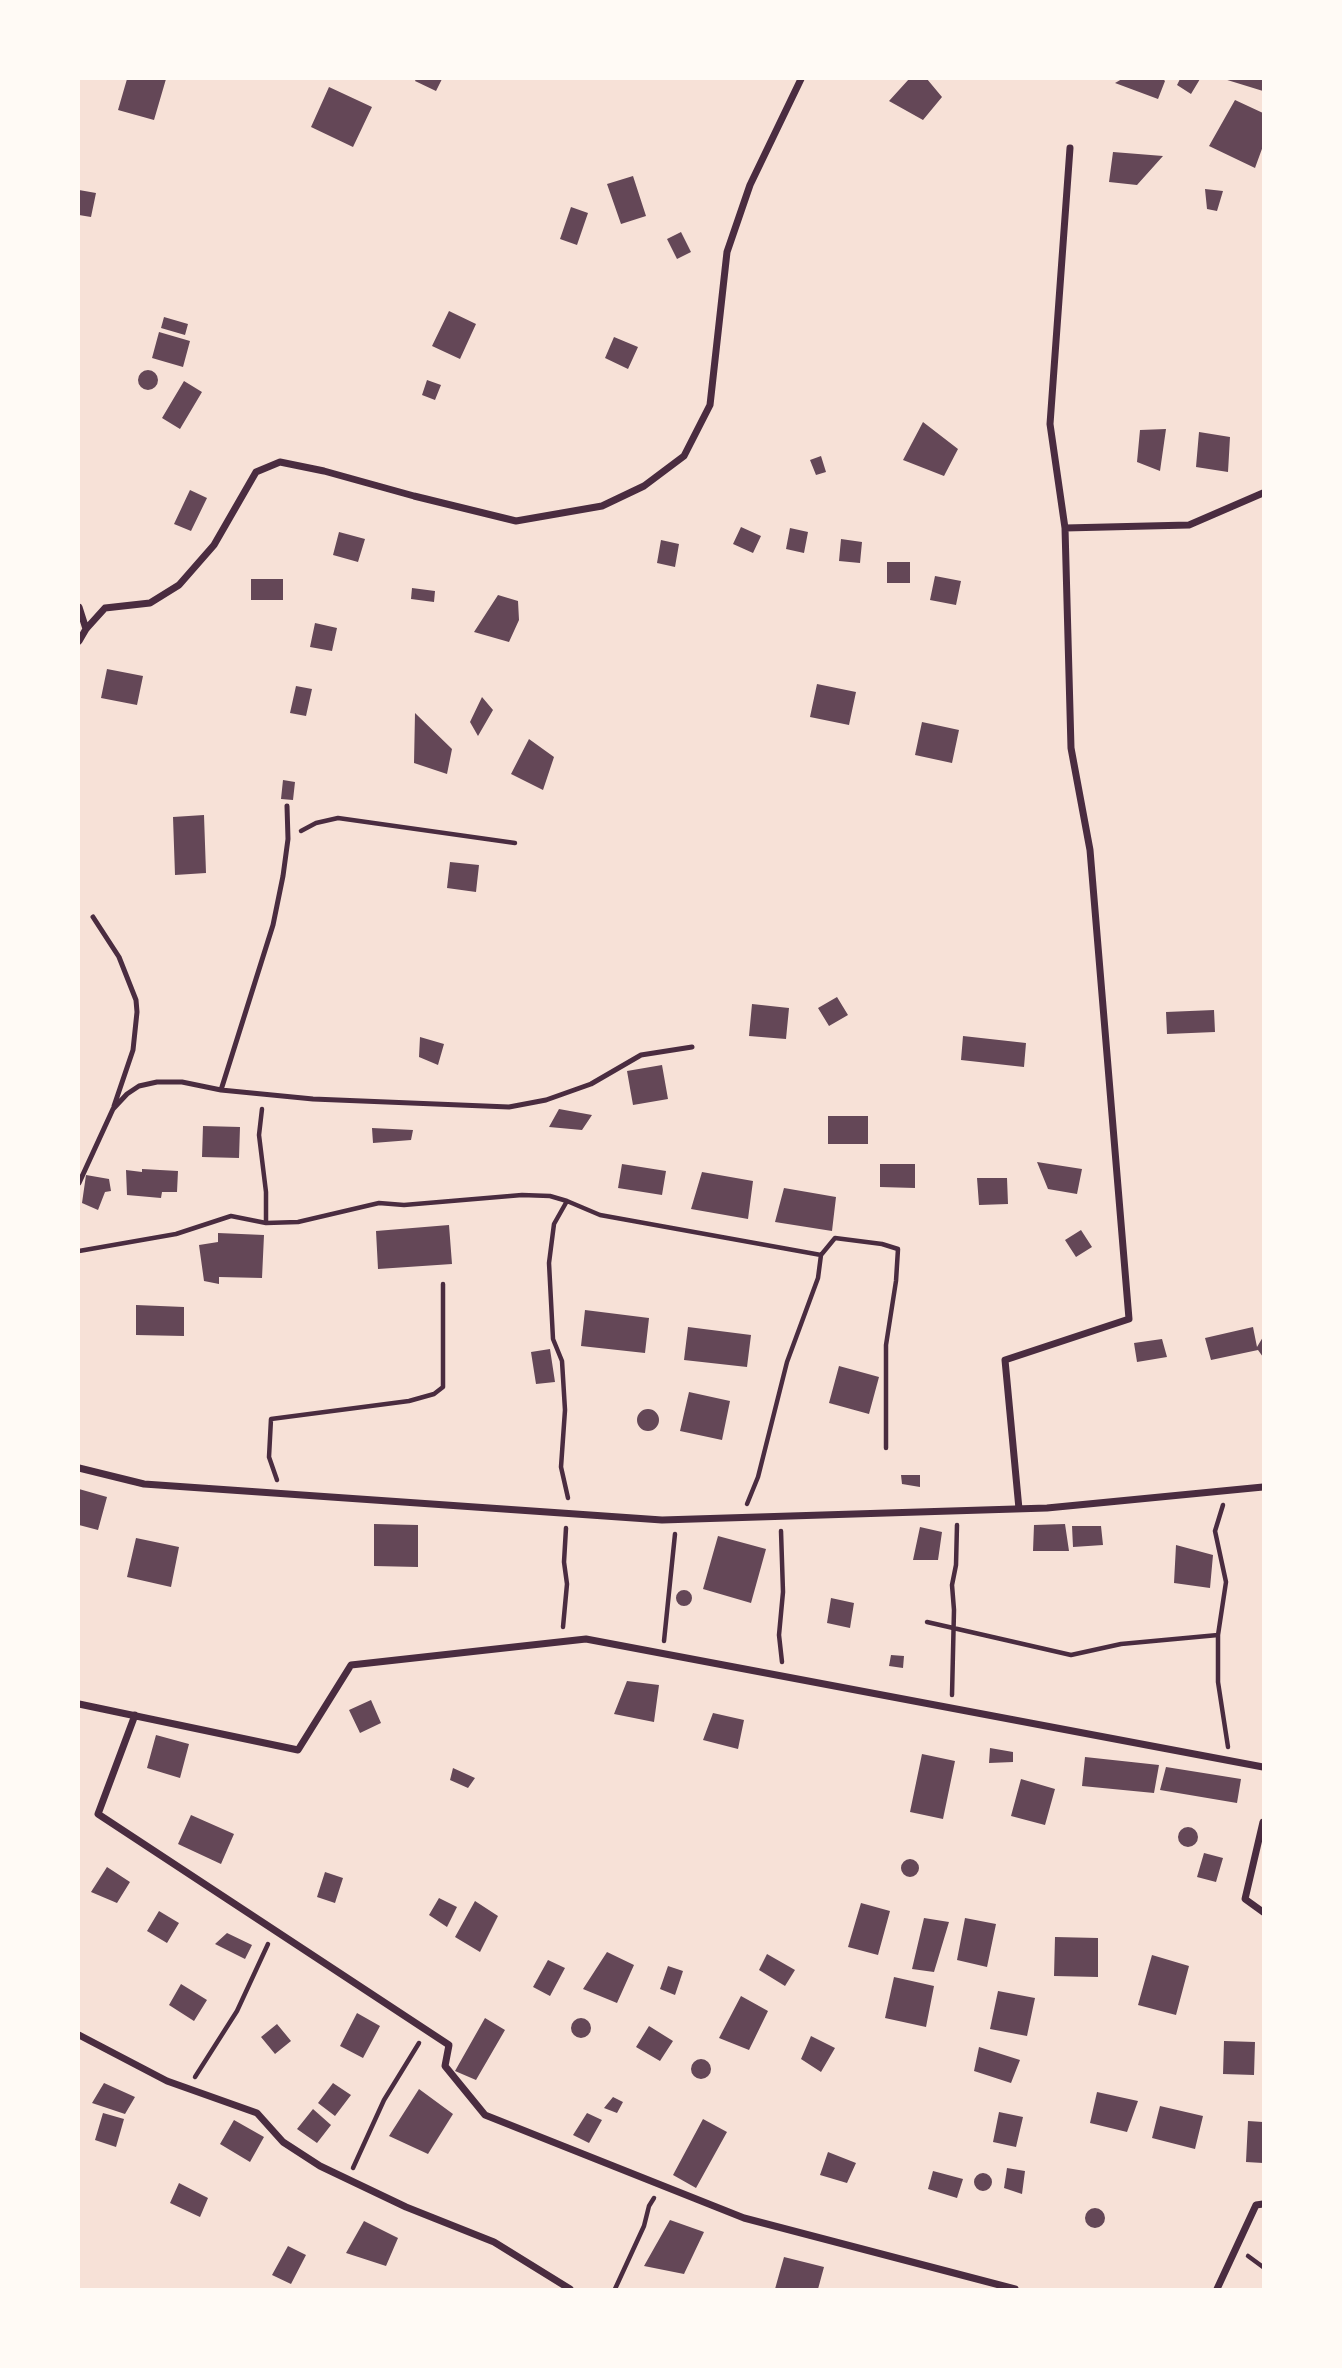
<!DOCTYPE html>
<style>
body{margin:0}
#map{position:relative;width:1342px;height:2368px;overflow:hidden;background:#f7e1d7;font-family:"Nunito Sans",sans-serif}
canvas{display:block}
.frame{position:absolute;inset:0;border:80px solid #fffaf5;pointer-events:none}
</style>
<div id="map">
<canvas width="1342" height="2368"></canvas>
<div class="frame"></div>
</div>
<script>
const c = document.querySelector('canvas').getContext('2d');
c.lineJoin = 'round';
function fillPath(path, color) { c.fillStyle = color; c.fill(path, 'evenodd'); }
const poly = rows => new Path2D(rows.map(r => 'M' + r).join(''));
function stroke(path, color, width, dash) { c.strokeStyle = color; c.lineWidth = width; c.lineCap = dash ? 'butt' : 'round'; c.setLineDash(dash || []); c.stroke(path); }
const building = poly([
 [127,79,166,79,154,120,118,110],
 [416,79,442,79,436,91,415,81],
 [909,79,927,79,942,97,923,120,889,101],
 [1122,79,1163,79,1165,81,1158,99,1115,83],
 [1180,79,1200,79,1191,94,1177,85],
 [1224,79,1263,79,1263,91],
 [329,87,372,107,353,147,311,127],
 [1235,100,1263,113,1263,146,1255,168,1209,146],
 [1113,152,1163,156,1137,185,1109,182],
 [633,176,646,216,621,224,607,184],
 [1205,189,1223,191,1217,211,1207,209],
 [79,190,96,193,91,217,79,215],
 [571,207,588,213,577,245,560,239],
 [681,232,691,252,677,259,667,239],
 [449,311,476,324,460,359,432,346],
 [164,317,188,324,185,335,161,328],
 [159,332,190,341,183,367,152,358],
 [614,337,638,347,628,369,605,358],
 '138 380a10 10 0 1 1 20 0a10 10 0 1 1-20 0Z',
 [427,380,441,385,435,400,422,395],
 [184,381,202,392,180,429,162,418],
 [923,422,958,449,944,476,903,460],
 [1166,429,1160,471,1137,462,1140,430],
 [1199,432,1230,437,1228,472,1196,467],
 [821,456,826,472,816,475,810,460],
 [190,490,207,498,191,531,174,524],
 [741,527,761,536,753,553,733,544],
 [790,528,808,532,804,553,786,549],
 [339,532,365,539,358,562,333,555],
 [841,539,862,542,860,563,839,561],
 [661,540,679,544,675,567,657,563],
 [887,562,910,562,910,583,887,583],
 [935,576,961,581,956,605,930,600],
 [251,579,283,579,283,600,251,600],
 [412,588,435,591,434,602,411,599],
 [498,595,518,601,519,620,509,642,474,632],
 [315,623,337,628,332,651,310,647],
 [107,669,143,676,137,705,101,698],
 [817,684,856,692,849,725,810,717],
 [296,686,312,689,306,716,290,713],
 [482,697,493,710,478,736,470,722],
 [415,713,452,749,447,774,414,763],
 [922,722,959,730,952,763,915,755],
 [529,739,554,757,543,790,511,774],
 [283,780,295,782,293,800,281,799],
 [204,815,206,873,175,875,173,817],
 [450,862,479,865,476,892,447,888],
 [837,997,848,1015,829,1026,818,1008],
 [752,1004,789,1008,786,1039,749,1036],
 [1214,1010,1215,1032,1167,1034,1166,1012],
 [963,1036,1026,1043,1024,1067,961,1060],
 [420,1037,444,1044,438,1065,419,1057],
 [662,1065,668,1099,633,1105,627,1071],
 [559,1109,592,1115,582,1130,549,1127],
 [828,1116,868,1116,868,1144,828,1144],
 [203,1126,240,1127,239,1158,202,1157],
 [372,1128,413,1130,411,1140,373,1143],
 [1037,1162,1082,1169,1077,1194,1048,1189],
 [622,1164,666,1171,662,1195,618,1188],
 [880,1164,915,1164,915,1188,880,1187],
 [142,1169,178,1171,177,1192,162,1192,161,1198,127,1195,126,1170,142,1172],
 [702,1172,753,1181,748,1219,691,1209],
 [86,1175,109,1179,111,1191,105,1192,98,1210,82,1203],
 [977,1178,1007,1178,1008,1204,979,1205],
 [784,1188,836,1197,832,1231,775,1222],
 [449,1225,452,1264,378,1269,376,1231],
 [1081,1230,1092,1247,1076,1257,1065,1240],
 [218,1233,264,1235,262,1278,219,1277,219,1284,204,1281,199,1245,218,1242],
 [136,1305,184,1307,184,1336,136,1335],
 [585,1310,649,1318,645,1353,581,1346],
 [688,1327,751,1335,747,1367,684,1360],
 [1253,1327,1257,1347,1263,1337,1263,1357,1258,1350,1211,1360,1205,1338],
 [1162,1339,1167,1357,1137,1362,1134,1343],
 [550,1349,555,1382,536,1384,531,1352],
 [839,1366,879,1377,869,1414,829,1403],
 [689,1392,730,1401,722,1440,680,1431],
 '637 1420a11 11 0 1 1 22 0a11 11 0 1 1-22 0Z',
 [901,1475,920,1475,920,1487,902,1484],
 [79,1489,107,1497,98,1530,79,1525],
 [374,1524,418,1525,418,1567,374,1566],
 [1065,1524,1069,1551,1033,1551,1034,1525],
 [1072,1526,1101,1526,1103,1545,1073,1547],
 [920,1527,942,1532,938,1560,913,1560],
 [718,1536,766,1549,751,1603,703,1589],
 [136,1538,179,1547,171,1587,127,1577],
 [1176,1545,1213,1555,1210,1588,1174,1583],
 '676 1598a8 8 0 1 1 16 0a8 8 0 1 1-16 0Z',
 [831,1598,854,1603,850,1628,827,1623],
 [891,1655,904,1656,903,1668,889,1666],
 [627,1681,659,1685,654,1722,614,1714],
 [371,1700,381,1723,360,1733,349,1710],
 [713,1713,744,1720,738,1749,703,1740],
 [156,1735,189,1744,180,1778,147,1768],
 [990,1748,1013,1752,1013,1762,989,1763],
 [922,1754,955,1761,943,1819,910,1812],
 [1085,1757,1159,1765,1154,1793,1082,1786],
 [1166,1767,1241,1779,1237,1803,1160,1790],
 [453,1768,475,1778,468,1788,450,1780],
 [1021,1779,1055,1789,1045,1825,1011,1816],
 [191,1815,234,1834,221,1864,178,1844],
 '1178 1837a10 10 0 1 1 20 0a10 10 0 1 1-20 0Z',
 [1204,1853,1223,1858,1216,1882,1197,1877],
 '901 1868a9 9 0 1 1 18 0a9 9 0 1 1-18 0Z',
 [107,1867,130,1882,117,1903,91,1892],
 [325,1872,343,1878,335,1903,317,1897],
 [439,1898,457,1907,447,1927,429,1915],
 [475,1901,498,1916,480,1952,455,1937],
 [861,1903,890,1911,878,1955,848,1947],
 [159,1911,179,1923,167,1943,147,1931],
 [924,1918,949,1922,934,1972,912,1969],
 [965,1918,996,1924,987,1967,957,1960],
 [227,1933,252,1945,245,1959,215,1944],
 [1055,1937,1098,1938,1098,1977,1054,1976],
 [607,1952,634,1965,617,2003,583,1989],
 [767,1954,795,1970,785,1986,759,1970],
 [1152,1955,1189,1966,1176,2015,1138,2005],
 [548,1960,565,1968,550,1996,533,1987],
 [668,1966,683,1971,675,1995,660,1989],
 [894,1977,934,1986,926,2027,885,2018],
 [181,1984,207,2000,194,2021,169,2005],
 [998,1991,1035,1998,1027,2036,990,2029],
 [741,1996,768,2011,749,2050,719,2038],
 [357,2013,380,2026,363,2058,340,2046],
 [485,2018,505,2030,476,2080,455,2071],
 '571 2028a10 10 0 1 1 20 0a10 10 0 1 1-20 0Z',
 [277,2024,291,2041,275,2054,261,2037],
 [649,2026,673,2041,660,2061,636,2047],
 [811,2036,835,2048,821,2072,801,2059],
 [1224,2041,1255,2042,1254,2075,1223,2074],
 [979,2047,1020,2060,1011,2083,974,2071],
 '691 2069a10 10 0 1 1 20 0a10 10 0 1 1-20 0Z',
 [104,2083,135,2097,125,2114,92,2103],
 [333,2083,351,2095,335,2116,318,2103],
 [419,2089,453,2114,428,2154,389,2136],
 [1097,2092,1138,2101,1127,2132,1090,2123],
 [613,2097,623,2102,617,2113,604,2108],
 [1160,2106,1203,2116,1195,2149,1152,2138],
 [313,2109,331,2125,317,2143,297,2129],
 [999,2112,1023,2117,1016,2147,993,2142],
 [103,2113,124,2119,116,2147,95,2140],
 [587,2113,602,2120,589,2143,573,2135],
 [703,2119,727,2132,696,2188,673,2175],
 [234,2120,264,2137,250,2162,220,2144],
 [1248,2121,1263,2122,1263,2163,1246,2162],
 [828,2152,856,2163,847,2183,820,2175],
 [1007,2168,1025,2171,1022,2194,1004,2188],
 [933,2171,963,2179,957,2198,928,2189],
 '974 2182a9 9 0 1 1 18 0a9 9 0 1 1-18 0Z',
 [179,2183,208,2198,200,2217,170,2203],
 '1085 2218a10 10 0 1 1 20 0a10 10 0 1 1-20 0Z',
 [670,2220,704,2232,684,2274,644,2266],
 [364,2221,398,2238,386,2266,346,2253],
 [288,2246,306,2255,291,2284,272,2275],
 [784,2257,824,2267,818,2289,775,2289]
]);
const path = poly([
 [301,831,316,823,338,818,515,843],
 [262,1109,259,1135,266,1192,266,1223],
 [567,1201,554,1224,549,1263,553,1339,562,1361,565,1410,561,1467,568,1498],
 [79,1251,176,1234,231,1216,266,1223,298,1222,379,1203,404,1205,522,1195,550,1196,567,1201,600,1215,821,1255],
 [277,1480,269,1457,271,1419,409,1401,434,1394,443,1387,443,1284],
 [747,1504,758,1477,787,1362,818,1278,821,1255,835,1238,882,1244,898,1249,896,1281,886,1345,886,1448],
 [1223,1505,1215,1531,1226,1582,1218,1635,1218,1682,1228,1747],
 [781,1531,783,1592,779,1635,782,1662],
 [927,1622,1071,1655,1121,1644,1218,1635],
 [563,1627,567,1584,564,1562,566,1528],
 [664,1641,675,1534],
 [952,1695,954,1610,952,1585,956,1565,957,1525],
 [195,2077,237,2011,268,1944],
 [353,2168,384,2100,419,2043],
 [1248,2256,1263,2267],
 [615,2289,644,2226,649,2206,654,2198]
]);
const service = poly([
 [93,917,119,957,136,1000,137,1012,133,1050,114,1106],
 [221,1090,273,925,283,876,288,839,287,806],
 [79,1183,113,1109,127,1094,139,1086,157,1082,182,1082,221,1090,313,1099,509,1107,546,1100,591,1084,641,1055,692,1047]
]);
const minor = poly([
 [1070,148,1050,424,1065,528,1189,525,1263,493],
 [79,607,86,629],
 [79,641,86,629,105,608,150,603,179,585,214,545,256,472,280,462,324,471,414,496,516,521,602,506,644,486,684,456,710,405,727,252,750,185,801,79],
 [79,1468,144,1484,662,1520,1047,1508,1263,1487],
 [1019,1509,1005,1360,1129,1319,1090,850,1071,748,1065,528],
 [79,1704,298,1750,351,1665,586,1639,1263,1767],
 [135,1715,98,1814,449,2045,445,2066,485,2115,744,2218,1015,2289],
 [1263,1822,1245,1899,1263,1912],
 [79,2035,167,2081,257,2113,283,2142,320,2166,406,2207,494,2242,570,2289],
 [1217,2289,1256,2205,1263,2204]
]);
fillPath(building, '#644757');
stroke(path, '#4a2c40', 4.5);
stroke(service, '#4a2c40', 5);
stroke(minor, '#4a2c40', 7);
</script>
